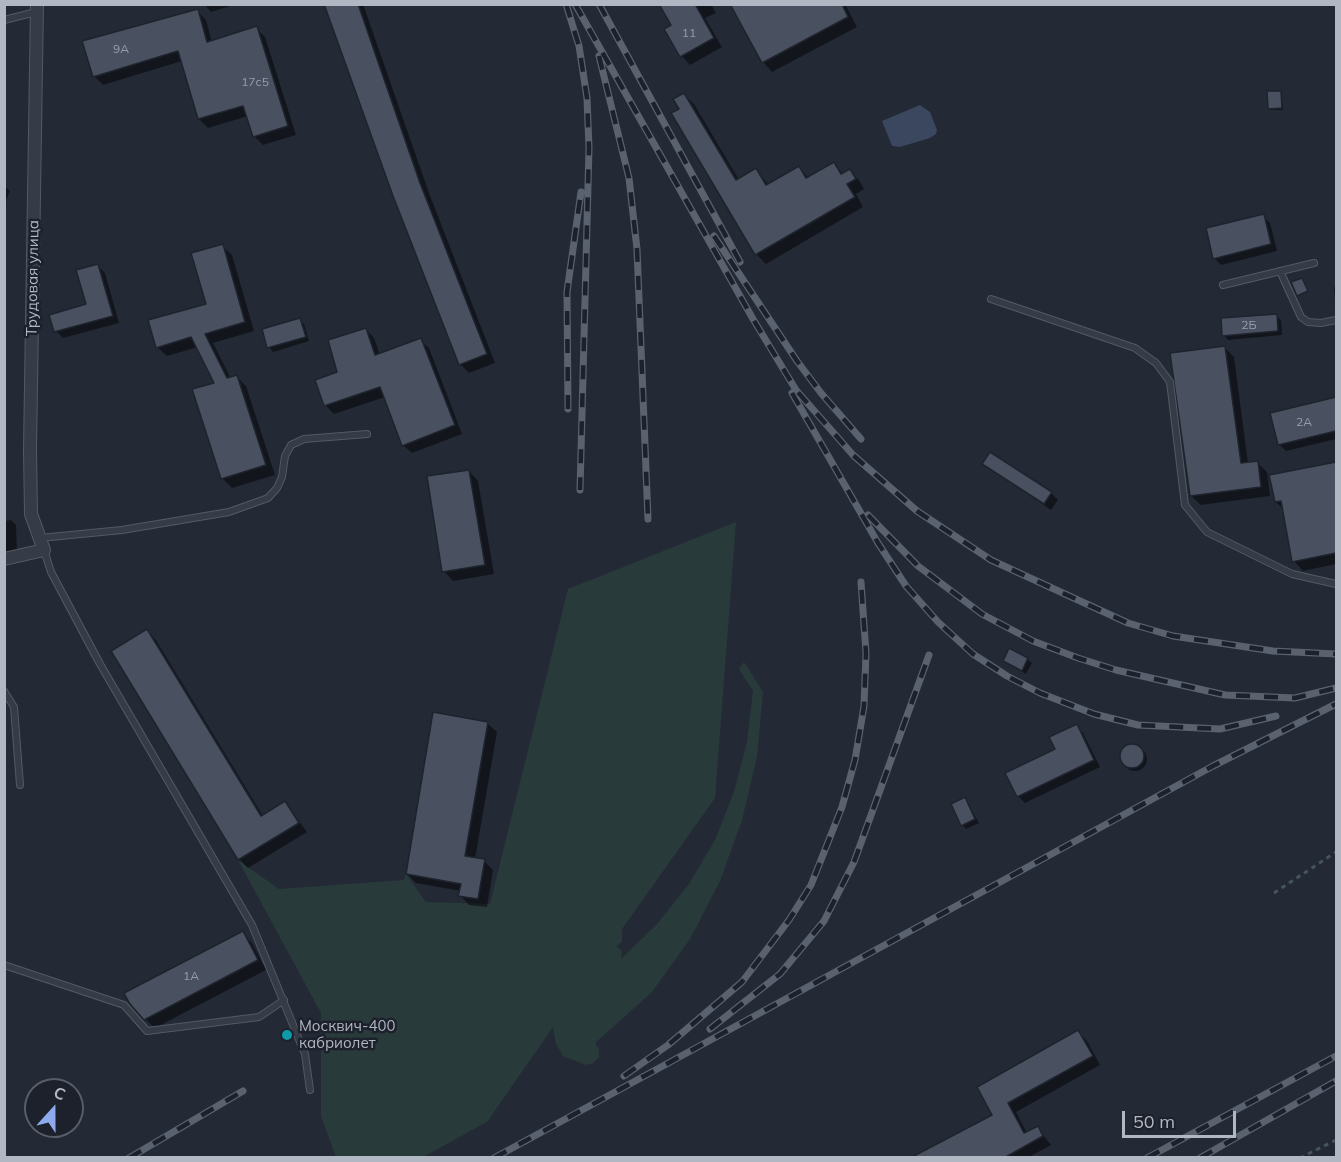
<!DOCTYPE html>
<meta charset="utf-8">
<style>
body{margin:0}
#map{position:relative;width:1341px;height:1162px;overflow:hidden;background:#232a36;font-family:Mulish,sans-serif}
canvas{display:block}
.frame{position:absolute;inset:0;border:6px solid #b1b7c3;pointer-events:none}
.north{position:absolute;left:24px;top:1078px;width:60px;height:60px;box-sizing:border-box;background:#1c212b;border:2px solid #585d68;border-radius:50%;rotate:21deg;font-size:16px;font-weight:700;line-height:24px;text-align:center;color:#b1b7c3}
.north::after{content:'';display:block;margin:auto;width:21px;height:27px;background:#8dabec;clip-path:polygon(50% 0,100% 100%,50% 72%,0 100%)}
.scale{position:absolute;left:1122px;top:1111px;width:114px;height:27px;box-sizing:border-box;border:3px solid #b1b7c3;border-top:0;padding-left:8px;font-size:18px;line-height:21px;white-space:nowrap;color:#b1b7c3;-webkit-text-stroke:4px #1c212b;paint-order:stroke}
</style>
<div id="map">
<canvas width="1341" height="1162"></canvas>
<div class="frame"></div>
<div class="north">С</div>
<div class="scale">50 m</div>
</div>
<script>
const c = document.querySelector('canvas').getContext('2d');
c.lineJoin = 'round';
function fillPath(path, color) { c.fillStyle = color; c.fill(path, 'evenodd'); }
const poly = rows => new Path2D(rows.map(r => 'M' + r).join(''));
function stroke(path, color, width, dash) { c.strokeStyle = color; c.lineWidth = width; c.lineCap = dash ? 'butt' : 'round'; c.setLineDash(dash || []); c.stroke(path); }
function drawText(font, color, halo, rows, align = 'center') {
  c.font = font + ' Mulish,sans-serif'; c.lineWidth = 5; c.setLineDash([]); c.textBaseline = 'middle'; c.strokeStyle = halo; c.fillStyle = color; for (const [text, x, y, turn = 0] of rows) {
    c.save(); c.translate(x, y); c.rotate((+turn || 0) * Math.PI / 180); c.textAlign = isNaN(turn) ? turn : align; if (halo) c.strokeText(text, 0, 0); c.fillText(text, 0, 0); c.restore();
  }
}
const green = poly([
 [736,522,715,798,622,929,622,942,616,946,622,951,621,959,657,924,689,884,715,840,734,792,747,742,753,691,739,669,744,662,763,692,757,757,742,820,720,881,690,939,652,992,595,1043,599,1049,599,1057,593,1063,586,1065,563,1056,556,1044,553,1027,487,1122,423,1157,336,1157,321,1116,321,1013,238,860,279,889,404,880,406,874,426,902,490,904,568,589]
]);
const water = poly([
 [920,105,930,112,937,130,936,134,930,138,900,147,892,146,882,121]
]);
const shadow = poly([
 [237,4,211,12,204,4],
 [325,4,363,4,429,193,495,363,469,373,460,364],
 [661,4,711,4,716,13,705,18,722,47,690,65,682,56,666,29,673,25],
 [845,4,857,27,772,72,763,62,756,5],
 [197,11,206,20,212,42,256,28,265,37,296,135,263,145,254,136,248,116,208,128,199,119,182,61,103,85,94,76],
 [1281,92,1283,110,1271,110,1270,109],
 [684,95,694,104,739,180,756,170,769,185,799,168,809,178,833,164,844,174,850,171,859,180,864,189,856,194,863,207,766,264,757,255,673,114,681,109],
 [4,186,10,191,4,206],
 [1263,216,1270,223,1277,251,1221,265,1214,258],
 [222,246,232,255,254,331,213,343,231,379,237,377,246,386,275,475,232,488,223,479,194,390,216,384,198,347,167,356,157,347,208,305],
 [98,266,105,273,119,323,63,338,56,331,88,305],
 [1334,287,1336,287,1336,303,1335,301],
 [1276,315,1281,320,1282,335,1228,340,1224,335],
 [299,320,304,324,309,341,273,352,269,347],
 [366,329,374,338,380,355,420,340,429,348,462,434,412,453,403,445,385,397,334,414,325,405,339,373],
 [1224,347,1234,357,1248,463,1257,462,1267,472,1270,496,1201,505,1191,496],
 [1336,399,1336,439,1286,451,1279,444,1272,414],
 [983,464,1051,493,1058,500,1051,510],
 [1336,464,1336,564,1303,571,1294,561,1284,510,1276,502,1271,476],
 [469,471,478,481,494,574,453,581,444,571],
 [11,520,16,525,17,552,4,552,4,521],
 [147,631,156,640,263,816,285,803,307,832,248,868,239,859],
 [1027,659,1032,663,1026,674,1004,661],
 [487,723,497,732,475,859,484,861,493,870,487,907,469,905,460,895,461,891,416,883,407,874],
 [1076,726,1083,733,1100,767,1025,803,1018,796],
 '1123 759a12 12 0 1 1 24 0a12 12 0 1 1-24 0Z',
 [965,799,979,823,966,829,962,825],
 [242,933,252,943,266,970,155,1028,145,1019],
 [1078,1032,1087,1041,1100,1065,1016,1112,1027,1133,1037,1127,1051,1145,1027,1158,913,1158,994,1116]
]);
const building = poly([
 [324,4,358,4,420,183,487,354,459,365,393,196,324,4],
 [659,4,695,4,714,38,680,57,664,29,671,25,659,4],
 [730,4,842,4,848,17,762,63,730,4],
 [198,9,207,42,257,26,288,126,253,137,243,106,198,119,178,51,93,77,82,41,198,9],
 [1267,91,1281,91,1282,108,1268,109,1267,91],
 [684,93,736,180,756,168,766,185,799,166,806,178,834,162,841,174,850,169,856,179,847,184,855,197,755,255,671,113,679,109,673,99,684,93],
 [1264,214,1271,244,1213,259,1206,228,1264,214],
 [223,244,245,322,205,334,227,378,237,375,266,465,221,479,192,389,214,383,191,337,156,348,148,320,206,304,191,253,223,244],
 [98,264,113,316,54,332,49,315,86,304,76,270,98,264],
 [1302,278,1308,291,1297,296,1291,282,1302,278],
 [1277,314,1278,331,1222,336,1221,318,1277,314],
 [300,318,306,337,267,348,262,329,300,318],
 [366,328,375,355,421,338,455,425,402,446,380,387,324,406,315,380,337,372,328,340,366,328],
 [1225,346,1241,463,1258,461,1261,487,1190,496,1170,353,1225,346],
 [1336,397,1336,431,1278,445,1270,413,1336,397],
 [990,452,1052,492,1044,504,982,464,990,452],
 [1336,462,1336,553,1292,562,1281,501,1275,502,1269,475,1336,462],
 [469,470,485,565,442,572,427,476,469,470],
 [147,629,261,816,285,801,299,823,238,860,111,651,147,629],
 [1009,648,1028,658,1022,671,1003,661,1009,648],
 [433,712,488,722,465,856,485,859,478,899,458,896,461,884,406,874,433,712],
 [1077,724,1094,760,1017,797,1005,773,1055,749,1049,737,1077,724],
 '1120 756a12 12 0 1 1 24 0a12 12 0 1 1-24 0Z',
 [965,797,975,819,961,826,951,804,965,797],
 [243,931,258,960,144,1020,130,1004,124,993,243,931],
 [1078,1030,1093,1056,1008,1103,1024,1133,1038,1126,1043,1136,1004,1158,910,1158,992,1115,977,1087,1078,1030]
]);
const path = poly([
 [1274,893,1336,852],
 [1300,1158,1336,1140]
]);
const lane = poly([
 [4,20,36,12],
 [1280,271,1301,317,1308,322,1321,323,1336,320],
 [1223,285,1314,263],
 [991,299,1135,348,1156,363,1170,382,1185,505,1207,532,1292,574,1336,584],
 [40,538,122,530,229,512,268,498,277,488,282,477,285,456,291,445,304,439,367,434],
 [44,550,51,572,100,664,252,925,305,1054,310,1090],
 [4,691,14,707,20,785],
 [4,965,124,1005,147,1031,259,1017,284,1000]
]);
const street = poly([
 [4,559,44,550,31,514,30,449,37,4]
]);
const rail = poly([
 [566,4,579,46,587,98,589,148,580,490],
 [575,4,753,319,796,390,853,455,917,511,991,560,1128,623,1173,636,1273,651,1336,654],
 [599,4,740,262],
 [599,56,629,178,637,249,648,519],
 [714,236,797,361,821,393,861,439],
 [792,393,878,543,906,586,938,622,973,654,1007,676,1040,693,1094,714,1138,725,1220,729,1276,716],
 [568,409,567,292,581,192],
 [868,515,918,566,982,614,1033,641,1078,658,1116,670,1225,695,1295,698,1336,688],
 [710,1029,780,974,824,921,854,862,929,655],
 [624,1076,668,1045,742,982,789,920,811,885,842,807,855,760,864,706,866,653,861,582],
 [129,1158,243,1091],
 [494,1158,1213,766,1336,704],
 [1147,1158,1336,1056],
 [1200,1158,1336,1081]
]);
const markers = [
 [287,1035,6,"#0f9aa8"]
];
const numberNames = [
 ["11",689,33],
 ["9А",121,49],
 ["17с5",255,82],
 ["2Б",1249,325],
 ["2А",1304,422],
 ["1А",191,976]
];
const streetNames = [
 ["Трудовая улица",33,278,-89]
];
const poiNames = [
 ["Москвич-400",299,1026],
 ["кабриолет",299,1043]
];
fillPath(green, '#293a3b');
fillPath(water, '#3a475e');
fillPath(shadow, '#0007');
fillPath(building, '#495160');
stroke(building, '#1e232d', 1.5);
stroke(lane, '#545a64', 8);
stroke(street, '#545a64', 14);
stroke(path, '#465559', 3, [4.5, 4.5]);
stroke(lane, '#363c47', 6);
stroke(street, '#363c47', 12);
stroke(rail, '#5b626f', 7);
stroke(rail, '#1c212b', 4.5, [14]);
for (const [x, y, r, color] of markers) { const dot = new Path2D(); dot.arc(x, y, r, 0, 2 * Math.PI); c.fillStyle = color; c.fill(dot); stroke(dot, '#1c212b', 2); }
drawText('12px', '#979eaa', null, numberNames);
drawText('15px', '#b1b7c3', '#1c212b', streetNames);
drawText('15px', '#b1b7c3', '#1c212b', poiNames, 'left');
</script>
